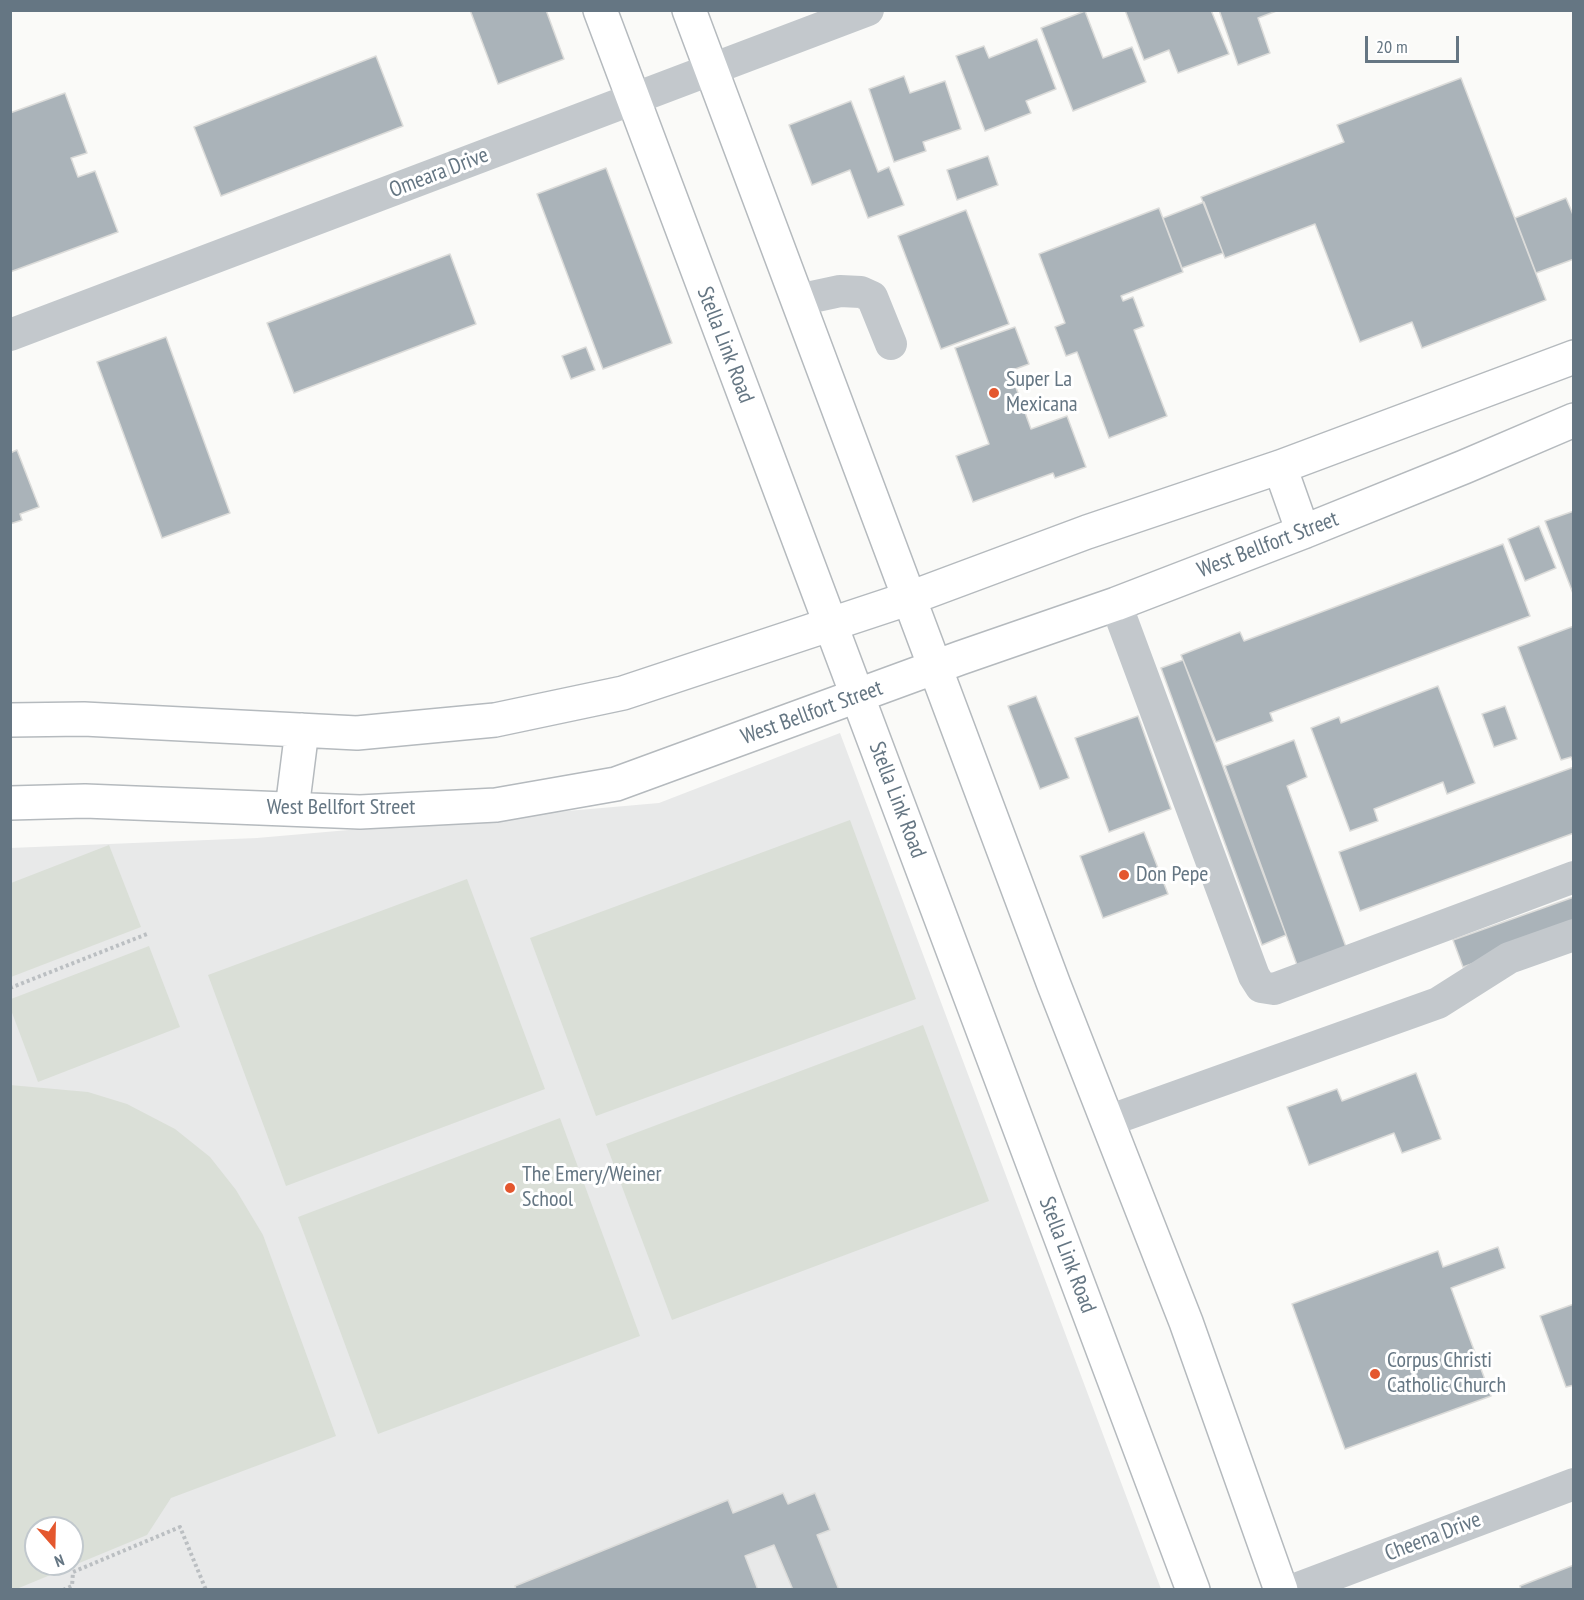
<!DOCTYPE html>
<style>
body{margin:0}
#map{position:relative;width:1584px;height:1600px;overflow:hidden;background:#fafaf8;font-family:"PT Sans Narrow",sans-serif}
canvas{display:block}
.frame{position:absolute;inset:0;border:12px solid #657683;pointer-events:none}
.north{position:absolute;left:24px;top:1516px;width:60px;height:60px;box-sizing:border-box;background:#fff;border:2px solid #c1c8cd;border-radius:50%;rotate:160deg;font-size:16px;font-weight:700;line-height:24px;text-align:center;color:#657683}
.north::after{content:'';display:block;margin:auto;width:21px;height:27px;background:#e4572e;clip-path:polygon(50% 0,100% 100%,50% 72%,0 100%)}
.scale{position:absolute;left:1365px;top:36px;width:94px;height:27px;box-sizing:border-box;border:3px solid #657683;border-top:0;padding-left:8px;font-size:18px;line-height:21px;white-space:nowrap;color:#657683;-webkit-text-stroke:4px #fff;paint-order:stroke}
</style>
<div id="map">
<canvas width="1584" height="1600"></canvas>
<div class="frame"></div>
<div class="north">N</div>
<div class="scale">20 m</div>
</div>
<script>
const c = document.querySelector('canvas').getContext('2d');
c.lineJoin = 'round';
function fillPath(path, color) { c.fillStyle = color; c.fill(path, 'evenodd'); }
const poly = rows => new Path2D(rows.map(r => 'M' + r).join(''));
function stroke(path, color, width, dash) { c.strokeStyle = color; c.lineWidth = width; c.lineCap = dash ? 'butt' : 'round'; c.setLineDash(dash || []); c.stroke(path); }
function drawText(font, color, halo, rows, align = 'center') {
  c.font = font + ' "PT Sans Narrow",sans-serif'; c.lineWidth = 6; c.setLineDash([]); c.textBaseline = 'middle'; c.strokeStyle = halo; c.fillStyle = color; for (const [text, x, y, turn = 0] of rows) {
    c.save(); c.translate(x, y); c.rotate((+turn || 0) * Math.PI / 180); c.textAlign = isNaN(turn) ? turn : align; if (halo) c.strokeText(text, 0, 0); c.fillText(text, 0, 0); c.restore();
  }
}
const built = poly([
 [840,733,1161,1589,11,1589,10,848,257,838,659,803],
 [36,1528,72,1528,72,1564,36,1564]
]);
const green = poly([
 [850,820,916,999,596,1116,530,938],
 [109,845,141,927,11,977,11,883],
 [467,879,545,1089,286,1186,208,975],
 [149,946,180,1027,38,1082,11,1010,11,999],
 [923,1025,989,1201,672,1320,606,1144],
 [10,1085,88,1092,127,1104,175,1129,210,1157,236,1190,263,1235,336,1436,171,1498,147,1535,14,1590,10,1589],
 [36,1528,72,1528,72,1564,36,1564],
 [560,1118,640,1336,378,1434,298,1217]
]);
const building = poly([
 [470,10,546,10,564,59,498,84,470,10],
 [1125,10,1211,10,1229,54,1178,73,1169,50,1144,60,1125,10],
 [1219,10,1279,10,1258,18,1270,53,1238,65,1219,10],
 [1085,11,1103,58,1132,47,1146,82,1073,111,1041,28,1085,11],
 [1037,39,1056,89,1026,101,1031,113,985,131,956,56,984,46,989,58,1037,39],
 [376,56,403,126,221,196,194,127,376,56],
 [904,76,910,93,945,81,961,129,923,142,926,151,894,162,869,89,904,76],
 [1461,78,1546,300,1422,348,1412,322,1360,342,1315,224,1225,258,1201,197,1344,142,1337,125,1461,78],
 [65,93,87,153,71,158,78,177,95,171,118,232,10,272,10,113,65,93],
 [851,101,878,172,889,167,904,205,868,218,850,170,812,185,789,125,851,101],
 [988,156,998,185,957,200,947,170,988,156],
 [606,168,672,343,603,369,537,194,606,168],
 [1566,198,1574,217,1574,259,1536,273,1515,218,1566,198],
 [1204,202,1223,253,1182,268,1163,218,1204,202],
 [1159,208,1183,272,1121,296,1123,301,1133,297,1144,326,1134,330,1167,416,1109,438,1077,352,1066,356,1055,327,1065,323,1039,254,1159,208],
 [966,210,1009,324,941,349,898,236,966,210],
 [450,254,476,324,294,393,267,323,450,254],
 [1015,327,1029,364,1010,371,1031,429,1067,416,1086,467,1055,478,1053,473,973,502,956,456,989,444,955,348,1015,327],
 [166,337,230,513,162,538,97,362,166,337],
 [586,347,595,370,571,379,562,356,586,347],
 [17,450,39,507,20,514,22,520,10,524,10,453,17,450],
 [1574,511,1574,596,1545,521,1574,511],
 [1539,526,1556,568,1525,581,1508,539,1539,526],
 [1503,544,1530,616,1270,713,1273,721,1216,742,1181,655,1240,632,1244,641,1503,544],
 [1574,626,1574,764,1571,757,1561,760,1518,647,1574,626],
 [1183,660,1286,935,1262,945,1161,668,1183,660],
 [1438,686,1475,783,1447,794,1443,782,1374,809,1378,821,1350,831,1311,728,1339,717,1341,723,1438,686],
 [1036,696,1069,778,1040,789,1008,706,1036,696],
 [1505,706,1517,739,1494,747,1482,714,1505,706],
 [1138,716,1171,809,1109,832,1075,738,1138,716],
 [1294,740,1307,777,1287,786,1346,947,1297,965,1225,766,1294,740],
 [1574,767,1574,833,1360,911,1339,852,1574,767],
 [1144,832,1168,894,1103,918,1080,856,1144,832],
 [1574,897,1574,928,1463,967,1453,940,1574,897],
 [1416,1073,1441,1139,1402,1153,1394,1133,1309,1165,1287,1107,1337,1089,1342,1101,1416,1073],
 [1498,1247,1505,1268,1451,1288,1491,1396,1345,1449,1292,1304,1438,1251,1443,1267,1498,1247],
 [1574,1304,1574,1385,1566,1387,1540,1316,1574,1304],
 [783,1493,788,1504,815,1493,830,1530,817,1535,839,1590,793,1590,774,1545,745,1556,758,1590,516,1590,515,1586,728,1500,733,1513,783,1493],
 [1574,1565,1574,1590,1521,1590,1520,1586,1574,1565]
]);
const path = poly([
 [10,988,147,934],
 [63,1590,72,1586,73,1572,180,1527,206,1590]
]);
const minor = poly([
 [798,300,840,291,861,292,872,297,891,344],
 [10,335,868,10],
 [1116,604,1254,976,1261,987,1274,989,1574,877],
 [1108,1121,1438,1003,1509,958,1574,935],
 [1293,1590,1574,1484]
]);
const major = poly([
 [600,10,1193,1590],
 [689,10,1054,985,1186,1322,1281,1590],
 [1280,467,1303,532],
 [10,720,84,719,357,733,495,720,623,693,910,598,1087,532,1280,467,1574,357],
 [10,803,85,801,360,812,496,805,616,784,960,658,1116,604,1303,532,1464,467,1574,420],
 [292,809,302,730]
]);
const markers = [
 [994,393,6,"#e4572e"],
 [1124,875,6,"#e4572e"],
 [510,1188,6,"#e4572e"],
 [1375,1374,6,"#e4572e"]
];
const streetNames = [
 ["Omeara Drive",439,173,-21],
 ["Stella Link Road",725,345,69],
 ["West Bellfort Street",1268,545,-21],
 ["West Bellfort Street",812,713,-20],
 ["Stella Link Road",897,800,69],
 ["West Bellfort Street",341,808],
 ["Stella Link Road",1067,1255,69],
 ["Cheena Drive",1433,1537,-21]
];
const poiNames = [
 ["Super La",1006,380],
 ["Mexicana",1006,405],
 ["Don Pepe",1136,875],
 ["The Emery/Weiner",522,1175],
 ["School",522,1200],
 ["Corpus Christi",1387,1361],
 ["Catholic Church",1387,1386]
];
fillPath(built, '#e8e9e9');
fillPath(green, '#dadfd7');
fillPath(building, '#aab3b9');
stroke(building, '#dcdcda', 1.5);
stroke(major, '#b5babe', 36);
stroke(path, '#bbbfc2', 4, [3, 3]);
stroke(minor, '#c3c8cc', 32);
stroke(major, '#fff', 33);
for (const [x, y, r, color] of markers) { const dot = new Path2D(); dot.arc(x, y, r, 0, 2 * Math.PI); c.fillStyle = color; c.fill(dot); stroke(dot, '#fff', 2); }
drawText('22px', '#657683', '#fff', streetNames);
drawText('22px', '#657683', '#fff', poiNames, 'left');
</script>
